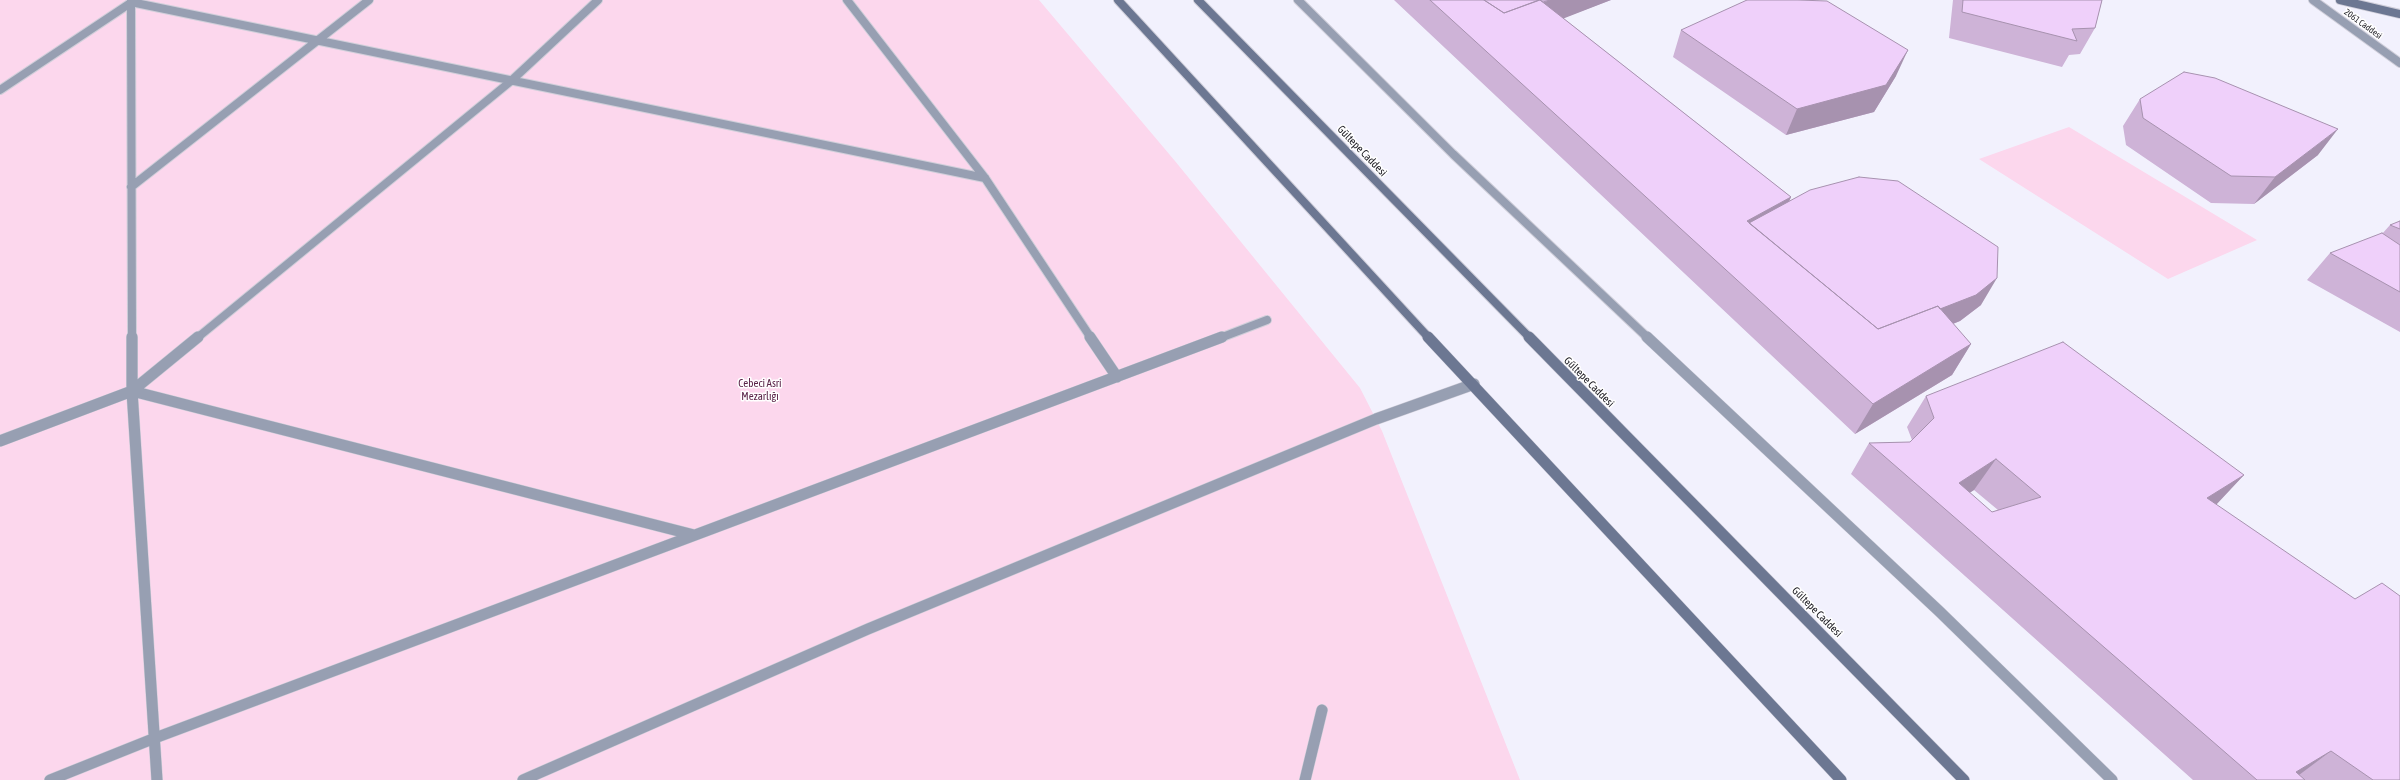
<!DOCTYPE html>
<meta charset="utf-8">
<style>
body{margin:0}
canvas{display:block;background:#f2f1fd}
</style>
<canvas width="2400" height="780"></canvas>
<script>
const c = document.querySelector('canvas').getContext('2d');
c.lineJoin = 'round';
function fillPath(path, color) { c.fillStyle = color; c.fill(path, 'evenodd'); }
const poly = rows => new Path2D(rows.map(r => 'M' + r).join(''));
function stroke(path, color, width, dash) { c.strokeStyle = color; c.lineWidth = width; c.lineCap = dash ? 'butt' : 'round'; c.setLineDash(dash || []); c.stroke(path); }
function drawText(font, color, halo, rows, align = 'center') {
  c.font = font + ' "Asap Condensed",sans-serif'; c.lineWidth = 3; c.setLineDash([]); c.textBaseline = 'middle'; c.strokeStyle = halo; c.fillStyle = color; for (const [text, x, y, turn = 0] of rows) {
    c.save(); c.translate(x, y); c.rotate((+turn || 0) * Math.PI / 180); c.textAlign = isNaN(turn) ? turn : align; if (halo) c.strokeText(text, 0, 0); c.fillText(text, 0, 0); c.restore();
  }
}
const green = poly([
 [0,0,1039,0,1175,161,1360,388,1382,431,1520,780,0,780],
 [2069,127,2257,240,2168,279,1979,159]
]);
const laneFar1 = poly([
 [131,0,132,338],
 [847,0,985,178,1091,338],
 [1298,0,1453,154,1648,338],
 [131,2,985,178],
 [0,90,135,0],
 [131,187,369,0],
 [197,338,511,81,598,0],
 [1220,338,1267,320]
]);
const lane = poly([
 [132,337,132,391,157,780],
 [1090,337,1117,377],
 [1647,337,1940,612,2112,780],
 [132,391,694,535],
 [0,441,132,391,198,337],
 [50,780,155,738,1222,337],
 [523,780,868,629,1376,419,1474,384],
 [1305,780,1322,710]
]);
const street = poly([
 [2313,0,2400,63]
]);
const secondaryFar1 = poly([
 [1118,0,1429,338],
 [1198,0,1530,338],
 [2340,0,2400,14]
]);
const secondary = poly([
 [1428,337,1841,780],
 [1529,337,1964,780]
]);
const wall = poly([
 [1394,0,1611,0,1563,18,1791,197,1789,201,1981,305,1960,321,1953,324,1971,344,1952,375,1855,434],
 [1953,0,2102,0,2095,28,2080,54,2069,55,2062,67,1949,38],
 [1681,30,1896,76,1874,112,1786,135,1673,57],
 [2140,99,2318,155,2254,204,2211,203,2126,145,2123,126],
 [2400,221,2400,332,2307,280,2330,253,2382,234,2390,225],
 [1926,396,2244,475,2216,504,2400,780,2193,780,1851,474,1869,443,1910,442,1912,440,1907,427],
 [1974,490,1998,510,1992,512,1969,493]
]);
const shadedWall = poly([
 [1550,0,1611,0,1498,44,1503,18],
 [1908,50,1896,76,1874,112,1786,135,1797,109],
 [2338,129,2318,155,2254,204,2275,177],
 [1791,197,1778,228,1760,238,1747,221],
 [1997,278,1981,305,1960,321,1861,360,1875,334],
 [1971,344,1952,375,1855,434,1873,404],
 [1996,459,1974,490,1945,509,1959,483],
 [2244,475,2216,505,2207,498],
 [2331,751,2295,778,2296,772]
]);
const building = poly([
 [1430,0,1484,0,1504,13,1540,0,1791,197,1747,221,1878,329,1938,306,1971,344,1873,404,1430,0],
 [1484,0,1539,0,1504,13,1484,0],
 [1540,0,1550,0,1543,2,1540,0],
 [1747,0,1798,0,1827,1,1908,50,1886,85,1797,109,1681,30,1747,0],
 [1963,0,2102,0,2095,28,2072,29,2077,41,1962,12,1963,0],
 [2184,72,2215,78,2338,129,2275,177,2231,176,2143,118,2140,99,2184,72],
 [1859,177,1898,181,1998,247,1997,278,1976,295,1940,309,1938,306,1878,329,1749,223,1810,190,1859,177],
 [2400,221,2400,229,2390,225,2400,221],
 [2382,233,2400,245,2400,292,2330,253,2382,233],
 [2063,342,2244,475,2207,498,2355,599,2382,583,2400,596,2400,780,2373,780,2331,751,2296,772,2305,780,2257,780,1869,443,1910,442,1934,418,1926,396,2063,342],
 [1996,459,2041,497,1992,512,1959,483,1996,459]
]);
const farStreetnames = [
 ["2061 Caddesi",2363,24,36]
];
const streetNames = [
 ["Gültepe Caddesi",1362,151,46],
 ["Gültepe Caddesi",1589,382,45],
 ["Gültepe Caddesi",1817,612,45]
];
const parkNames = [
 ["Cebeci Asri",760,384],
 ["Mezarlığı",760,397]
];
fillPath(green, '#fcd7ed');
stroke(laneFar1, '#d0cfda', 10);
stroke(lane, '#d0cfda', 12);
stroke(street, '#d0cfda', 10);
stroke(secondaryFar1, '#d0cfda', 10);
stroke(secondary, '#d0cfda', 12);
stroke(laneFar1, '#979fb2', 8);
stroke(lane, '#979fb2', 11);
stroke(street, '#979fb2', 8);
stroke(secondaryFar1, '#6c7792', 8);
stroke(secondary, '#6c7792', 11);
fillPath(wall, '#ceb3d7');
fillPath(shadedWall, '#a792af');
fillPath(building, '#efd0fa');
stroke(building, '#a792af', 1);
drawText('9px', '#1d1c23', '#fff', farStreetnames);
drawText('11px', '#1d1c23', '#fff', streetNames);
drawText('11px', '#5a2348', '#fff', parkNames);
</script>
